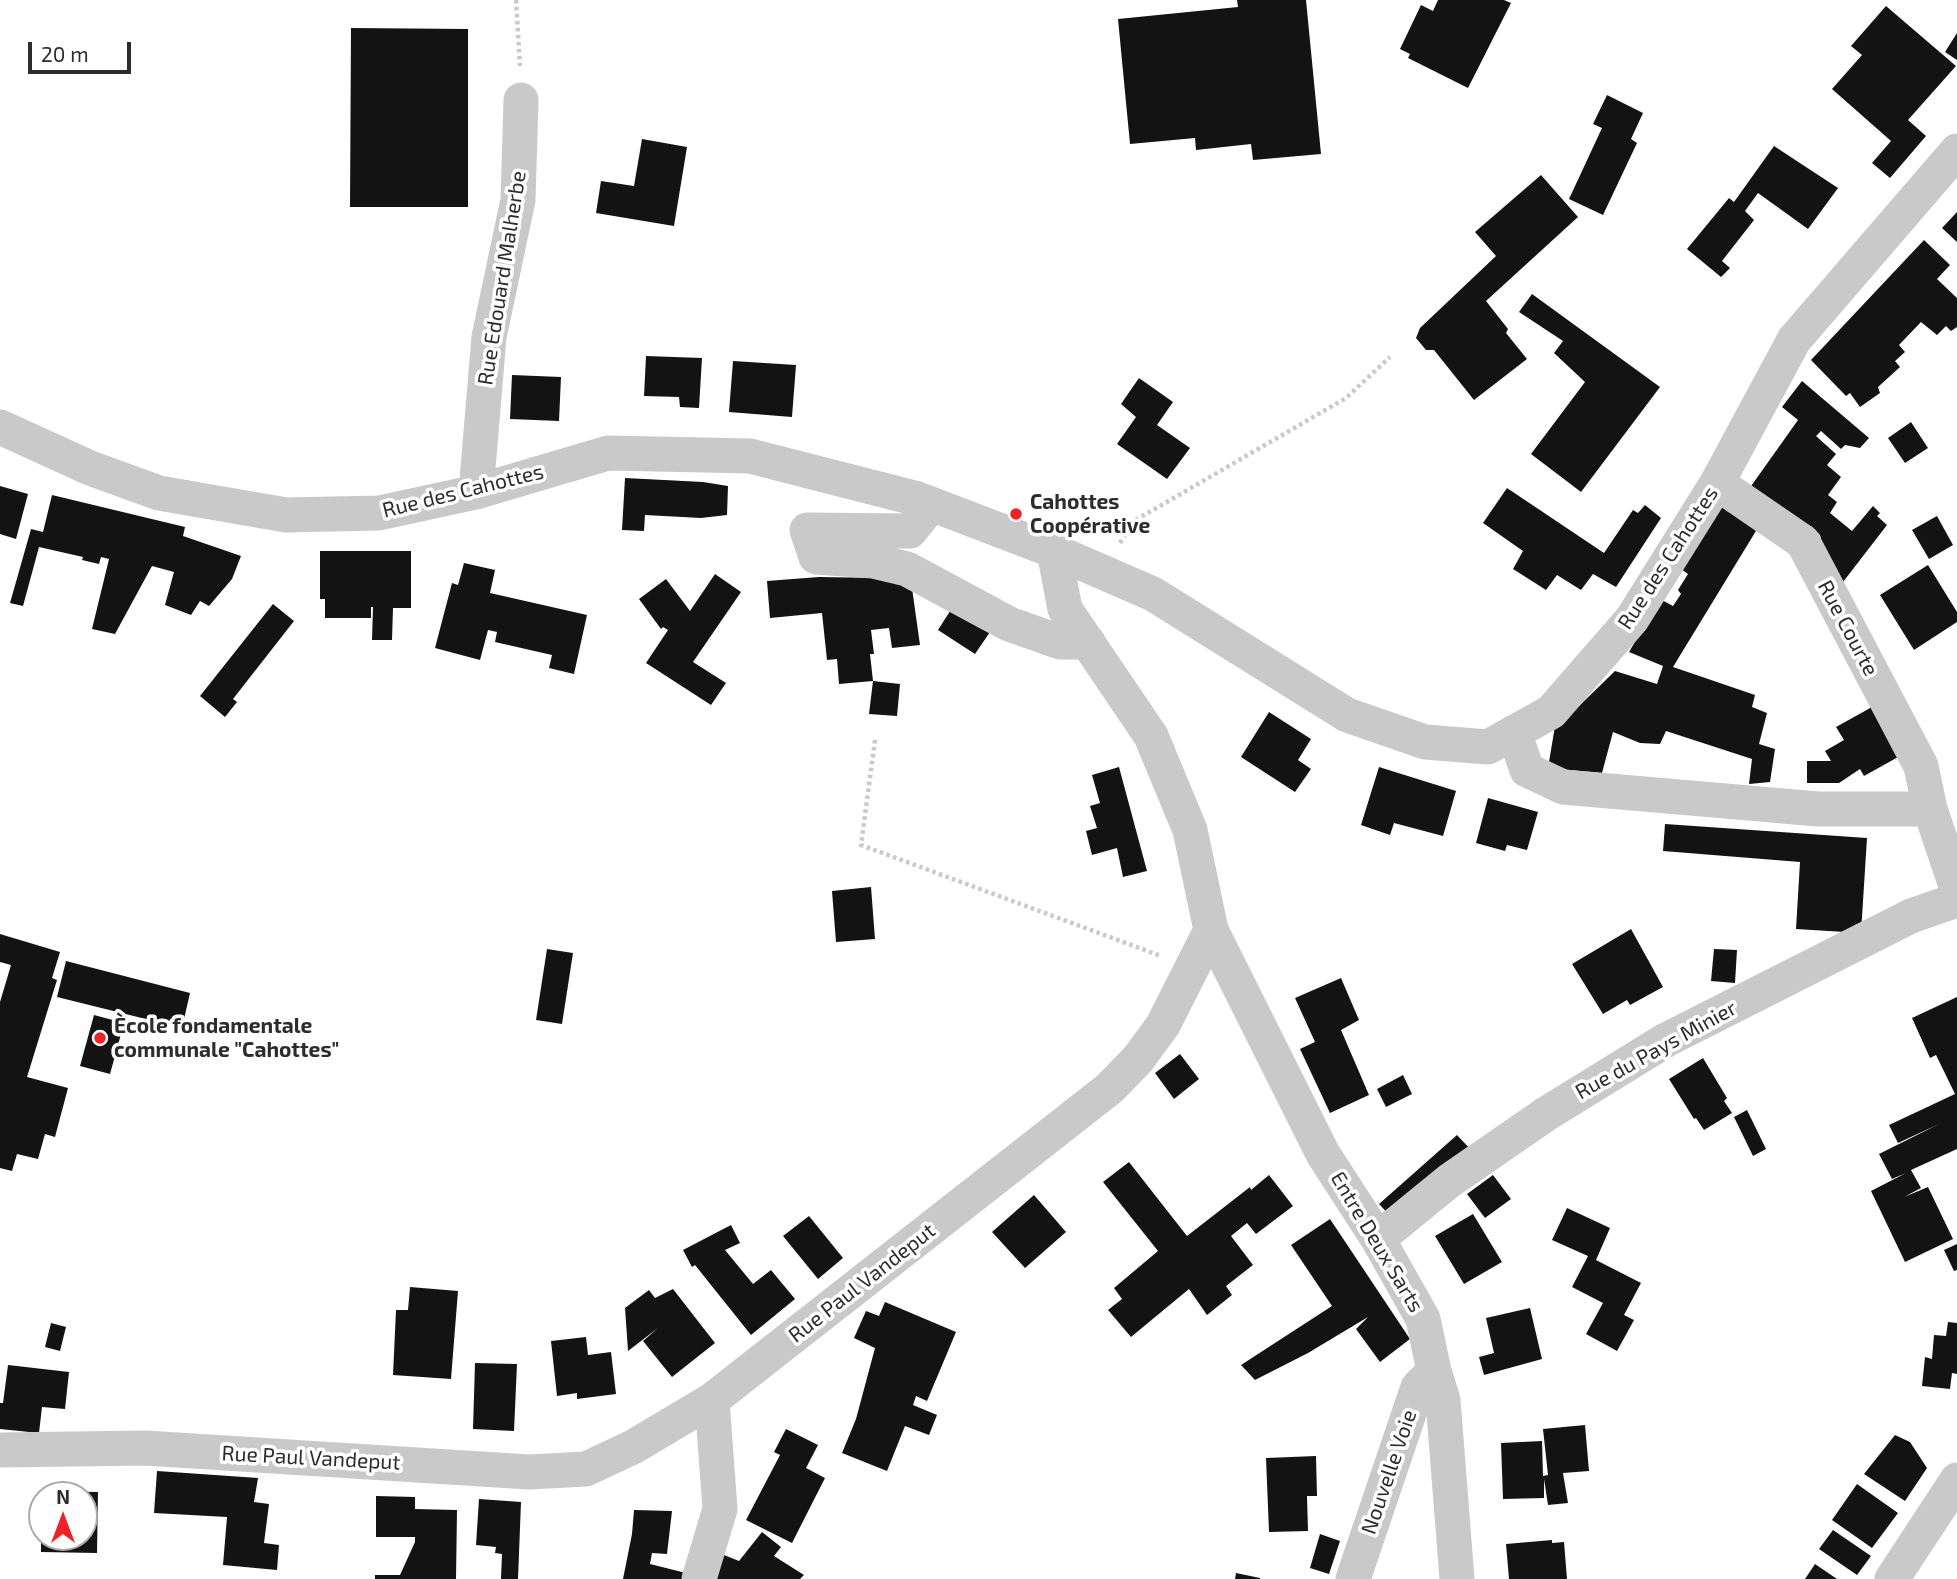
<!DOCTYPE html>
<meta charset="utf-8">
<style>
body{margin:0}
#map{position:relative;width:1957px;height:1579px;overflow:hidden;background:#fff;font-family:"Exo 2",sans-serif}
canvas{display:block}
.north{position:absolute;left:28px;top:1481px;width:70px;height:70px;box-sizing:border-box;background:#fff;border:2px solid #ababab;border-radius:50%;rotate:0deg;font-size:19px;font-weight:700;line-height:28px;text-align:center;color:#2c2c2c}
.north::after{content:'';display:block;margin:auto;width:24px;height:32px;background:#ee2225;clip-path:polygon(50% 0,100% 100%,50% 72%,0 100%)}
.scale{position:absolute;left:28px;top:42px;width:103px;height:32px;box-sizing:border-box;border:4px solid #2c2c2c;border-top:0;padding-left:9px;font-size:21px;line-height:24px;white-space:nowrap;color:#2c2c2c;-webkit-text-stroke:5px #fff;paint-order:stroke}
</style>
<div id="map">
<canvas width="1957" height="1579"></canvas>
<div class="north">N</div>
<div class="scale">20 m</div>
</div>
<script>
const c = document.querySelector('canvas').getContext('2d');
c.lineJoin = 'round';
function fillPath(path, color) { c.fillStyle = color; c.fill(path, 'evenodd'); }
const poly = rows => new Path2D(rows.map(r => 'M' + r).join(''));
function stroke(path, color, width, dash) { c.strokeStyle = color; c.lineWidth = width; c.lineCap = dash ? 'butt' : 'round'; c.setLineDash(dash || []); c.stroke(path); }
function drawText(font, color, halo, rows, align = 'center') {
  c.font = font + ' "Exo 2",sans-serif'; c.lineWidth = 7; c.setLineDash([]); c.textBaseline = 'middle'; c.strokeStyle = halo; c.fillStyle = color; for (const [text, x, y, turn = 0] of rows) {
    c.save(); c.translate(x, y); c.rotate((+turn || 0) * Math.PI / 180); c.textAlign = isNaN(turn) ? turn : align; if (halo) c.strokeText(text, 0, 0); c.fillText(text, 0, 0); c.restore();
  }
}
const building = poly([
 [1237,0,1306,0,1321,154,1253,160,1251,144,1196,150,1195,138,1130,144,1118,19,1238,7],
 [1438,0,1504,0,1511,3,1468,88,1408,58,1410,54,1400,49,1421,5,1433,11],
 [1886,6,1956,66,1908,120,1926,136,1890,178,1872,163,1891,141,1832,89,1862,55,1851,46],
 [351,28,468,29,468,207,350,207],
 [1957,33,1957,60,1945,52],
 [1607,95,1643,113,1631,139,1637,143,1603,215,1569,199,1602,128,1593,124],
 [642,139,687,147,674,226,596,213,601,181,634,186],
 [1774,146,1838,188,1808,229,1758,193,1745,211,1754,220,1722,261,1730,268,1721,277,1687,249,1729,198,1734,202],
 [1541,175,1578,217,1486,301,1508,329,1506,333,1527,359,1474,400,1434,350,1426,350,1416,338,1420,328,1496,256,1475,232],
 [1957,212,1957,242,1942,228],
 [1924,240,1950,265,1937,279,1957,298,1957,327,1951,331,1946,326,1937,335,1921,322,1899,345,1905,352,1895,361,1900,367,1878,387,1880,393,1860,407,1850,393,1846,396,1811,360],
 [1532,294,1660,387,1581,492,1531,454,1585,382,1554,353,1563,341,1519,312],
 [646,356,702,358,699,408,680,407,679,397,644,396],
 [733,361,796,365,792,417,729,412],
 [512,375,561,377,559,421,510,419],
 [1139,378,1173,402,1157,425,1190,448,1167,479,1117,444,1136,417,1121,404],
 [1802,381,1869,438,1860,448,1845,445,1841,449,1821,431,1816,436,1836,454,1827,465,1841,477,1828,495,1837,502,1830,513,1852,531,1873,506,1880,513,1877,516,1887,525,1843,582,1823,547,1820,535,1812,527,1749,489,1798,420,1782,407],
 [1911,422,1928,448,1905,463,1888,438],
 [625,478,703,482,728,486,727,515,701,518,645,515,644,531,622,530],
 [0,486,28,494,16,539,0,534],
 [1507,488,1604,553,1633,510,1638,513,1645,505,1661,518,1616,587,1593,574,1581,590,1557,575,1546,590,1513,569,1523,551,1483,523],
 [52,495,185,527,183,536,241,556,232,579,209,606,200,601,191,615,165,605,174,572,152,566,115,634,92,629,109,559,101,557,99,564,82,560,83,557,39,547,23,606,10,603,31,529,43,532],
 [1733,505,1759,526,1673,667,1755,695,1752,707,1767,713,1759,744,1775,749,1770,782,1749,784,1752,759,1666,731,1660,744,1640,743,1613,732,1602,773,1548,768,1556,720,1578,707,1615,671,1657,684,1663,666,1629,652,1660,599,1673,606,1681,594,1678,590,1688,574,1681,569,1718,507],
 [1937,516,1953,545,1929,559,1912,530],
 [320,551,411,551,411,608,393,608,392,640,372,640,373,607,371,607,371,618,325,618,325,599,320,599],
 [464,563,495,570,490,593,587,615,574,674,549,668,552,655,495,642,497,632,488,630,480,660,435,648,452,583,458,585],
 [1928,565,1957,612,1957,622,1914,650,1880,595],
 [715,574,741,592,693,662,726,683,711,705,646,663,668,630,663,627,661,629,639,599,666,579,690,611],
 [910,574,920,645,892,648,889,628,871,630,874,654,870,654,873,681,839,684,837,659,827,660,822,613,770,618,767,581,819,577,882,578],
 [273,604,294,621,233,699,237,702,225,717,200,696],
 [952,608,990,632,975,654,938,630],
 [873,681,900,684,897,716,869,714],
 [1872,707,1900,756,1864,776,1860,769,1839,783,1807,783,1807,761,1831,761,1825,751,1844,740,1836,727],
 [1269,712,1311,739,1298,760,1311,769,1295,792,1241,757],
 [1119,767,1147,871,1123,877,1117,848,1092,855,1086,831,1097,828,1090,806,1100,803,1092,775],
 [1379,767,1456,791,1443,836,1394,823,1390,835,1361,825],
 [1488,798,1538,812,1527,850,1507,845,1505,851,1476,843],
 [1665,824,1867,838,1861,933,1796,929,1800,862,1663,851],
 [871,887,875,939,836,942,832,891],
 [1631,929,1663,987,1630,1005,1627,1000,1603,1014,1572,964],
 [0,934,60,952,52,978,57,980,27,1077,68,1088,55,1137,45,1134,38,1159,17,1154,12,1171,0,1168,0,1002,11,965,0,962],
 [547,949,573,953,562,1024,536,1020],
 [1714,949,1737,950,1735,983,1711,981],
 [66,961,190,993,182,1028,57,997],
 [1341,978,1359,1020,1341,1030,1369,1095,1330,1113,1300,1049,1315,1042,1295,998],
 [1957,997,1957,1149,1911,1170,1921,1188,1904,1197,1928,1187,1953,1239,1905,1262,1871,1191,1906,1173,1892,1179,1879,1154,1939,1124,1898,1143,1889,1125,1955,1094,1936,1055,1930,1058,1912,1018],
 [94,1015,124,1023,110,1074,80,1066],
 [1180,1054,1199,1079,1174,1099,1155,1073],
 [1703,1058,1727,1098,1724,1101,1732,1113,1704,1130,1696,1118,1694,1119,1669,1079],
 [1403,1075,1412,1094,1386,1107,1377,1089],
 [1747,1110,1766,1149,1753,1156,1734,1117],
 [1457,1135,1472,1151,1394,1220,1379,1204],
 [1129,1162,1187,1236,1250,1187,1251,1190,1269,1175,1293,1206,1256,1234,1247,1223,1231,1236,1253,1265,1226,1286,1232,1295,1207,1315,1189,1289,1131,1337,1108,1310,1122,1299,1114,1288,1158,1251,1103,1182],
 [1493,1175,1511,1199,1485,1218,1467,1194],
 [1034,1195,1066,1232,1025,1268,992,1232],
 [1567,1208,1610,1228,1596,1260,1641,1283,1624,1315,1634,1320,1617,1351,1586,1334,1603,1303,1572,1287,1588,1256,1552,1240],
 [1473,1214,1502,1262,1464,1284,1435,1236],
 [809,1216,843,1258,818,1279,783,1236],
 [1330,1219,1410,1339,1380,1362,1356,1329,1368,1317,1308,1353,1255,1380,1241,1365,1332,1306,1291,1245],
 [731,1225,740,1243,725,1250,753,1284,771,1270,795,1299,751,1335,695,1265,692,1267,683,1250],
 [1957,1244,1957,1270,1954,1271,1944,1250],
 [410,1287,458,1291,451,1379,393,1375,396,1310,408,1310],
 [673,1289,715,1343,672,1377,643,1341,658,1328,628,1351,625,1308,649,1290,655,1298],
 [885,1302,956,1332,927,1401,916,1396,913,1405,937,1415,929,1435,905,1426,887,1471,842,1453,856,1419,875,1348,854,1338,866,1311,879,1316],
 [1530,1308,1542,1359,1484,1375,1479,1357,1494,1353,1486,1318],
 [1948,1322,1957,1323,1957,1374,1952,1373,1950,1389,1922,1386,1925,1357,1932,1359,1934,1335,1946,1336],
 [51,1323,66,1327,60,1351,45,1347],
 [586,1337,588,1355,611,1352,616,1394,577,1399,577,1393,557,1396,551,1341],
 [475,1363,517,1364,514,1431,473,1429],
 [8,1365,69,1372,65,1409,42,1407,39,1433,0,1429,0,1403,3,1403],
 [1585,1425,1589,1471,1563,1473,1568,1503,1548,1505,1544,1479,1544,1498,1503,1499,1501,1443,1542,1441,1543,1476,1548,1475,1543,1429],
 [786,1429,818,1445,806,1468,825,1478,792,1543,746,1520,780,1455,774,1452],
 [1895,1435,1910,1442,1927,1468,1905,1501,1864,1474],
 [1316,1456,1317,1496,1307,1496,1308,1531,1269,1532,1266,1458],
 [157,1471,258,1478,254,1502,269,1504,264,1543,279,1545,277,1570,223,1565,227,1517,154,1513],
 [1857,1484,1898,1513,1872,1548,1832,1520],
 [42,1491,98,1492,97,1553,41,1552,41,1537,84,1537,84,1495,42,1495],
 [376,1496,415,1497,415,1509,457,1510,456,1579,375,1579,375,1575,400,1575,415,1542,415,1537,376,1537],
 [479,1499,521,1502,518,1579,501,1579,502,1554,495,1553,496,1547,476,1545],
 [634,1510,672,1511,667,1554,652,1553,650,1564,690,1574,689,1579,623,1579,632,1534],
 [1833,1530,1871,1556,1857,1575,1819,1549],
 [762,1532,781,1547,774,1556,804,1575,800,1579,708,1579,719,1553,739,1561],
 [1320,1534,1340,1541,1329,1574,1310,1568],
 [1552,1540,1552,1543,1564,1542,1567,1579,1509,1579,1506,1544],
 [1815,1564,1837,1579,1805,1579],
 [1236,1573,1260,1578,1260,1579,1235,1579]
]);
const path = poly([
 [516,0,520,66],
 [1120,543,1134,521,1346,398,1390,357],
 [875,740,861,845,1161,956]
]);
const minor = poly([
 [0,427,90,468,159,493,286,515,379,513,476,492,608,453,750,456,918,499,1054,551,1153,594,1347,715,1425,742,1488,747,1551,712,1632,619,1717,483,1794,340,1957,151],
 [1717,483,1803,542,1921,766,1930,809],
 [476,492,489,337,518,200,521,100],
 [931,505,910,531,807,530,816,557,873,561,907,569,1009,624,1060,642,1088,642],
 [1054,551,1065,609,1151,736,1190,830,1211,930,1323,1154,1378,1239,1423,1319,1434,1371,1443,1400,1457,1579],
 [1514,732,1527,770,1563,787,1818,809,1930,809,1957,889],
 [1378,1239,1449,1181,1546,1114,1666,1040,1911,916,1957,900],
 [0,1450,145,1448,529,1472,586,1469,633,1447,712,1400,1110,1088,1138,1059,1163,1025,1211,930],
 [699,1579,720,1509,712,1400],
 [1353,1579,1418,1387,1434,1371],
 [1892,1579,1957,1480]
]);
const markers = [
 [1016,514,7,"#ee2225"],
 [100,1038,7,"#ee2225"]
];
const streetNames = [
 ["Rue Edouard Malherbe",502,278,-81],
 ["Rue des Cahottes",463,491,-14],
 ["Rue des Cahottes",1668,558,-57],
 ["Rue Courte",1848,628,62],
 ["Rue du Pays Minier",1656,1050,-29],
 ["Entre Deux Sarts",1377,1242,59],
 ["Rue Paul Vandeput",862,1283,-38],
 ["Rue Paul Vandeput",311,1458,3],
 ["Nouvelle Voie",1389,1472,-71]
];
const poiNames = [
 ["Cahottes",1030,502],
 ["Coopérative",1030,526],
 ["Ècole fondamentale",114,1026],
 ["communale \"Cahottes\"",114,1050]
];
fillPath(building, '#131313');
stroke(path, '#c9c9c9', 4.5, [3.5, 3.5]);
stroke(minor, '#c9c9c9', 35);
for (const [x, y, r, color] of markers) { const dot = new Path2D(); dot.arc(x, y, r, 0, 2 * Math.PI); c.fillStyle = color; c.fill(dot); stroke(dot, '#fff', 2.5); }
drawText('21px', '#2c2c2c', '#fff', streetNames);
drawText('bold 21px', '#2c2c2c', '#fff', poiNames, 'left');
</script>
